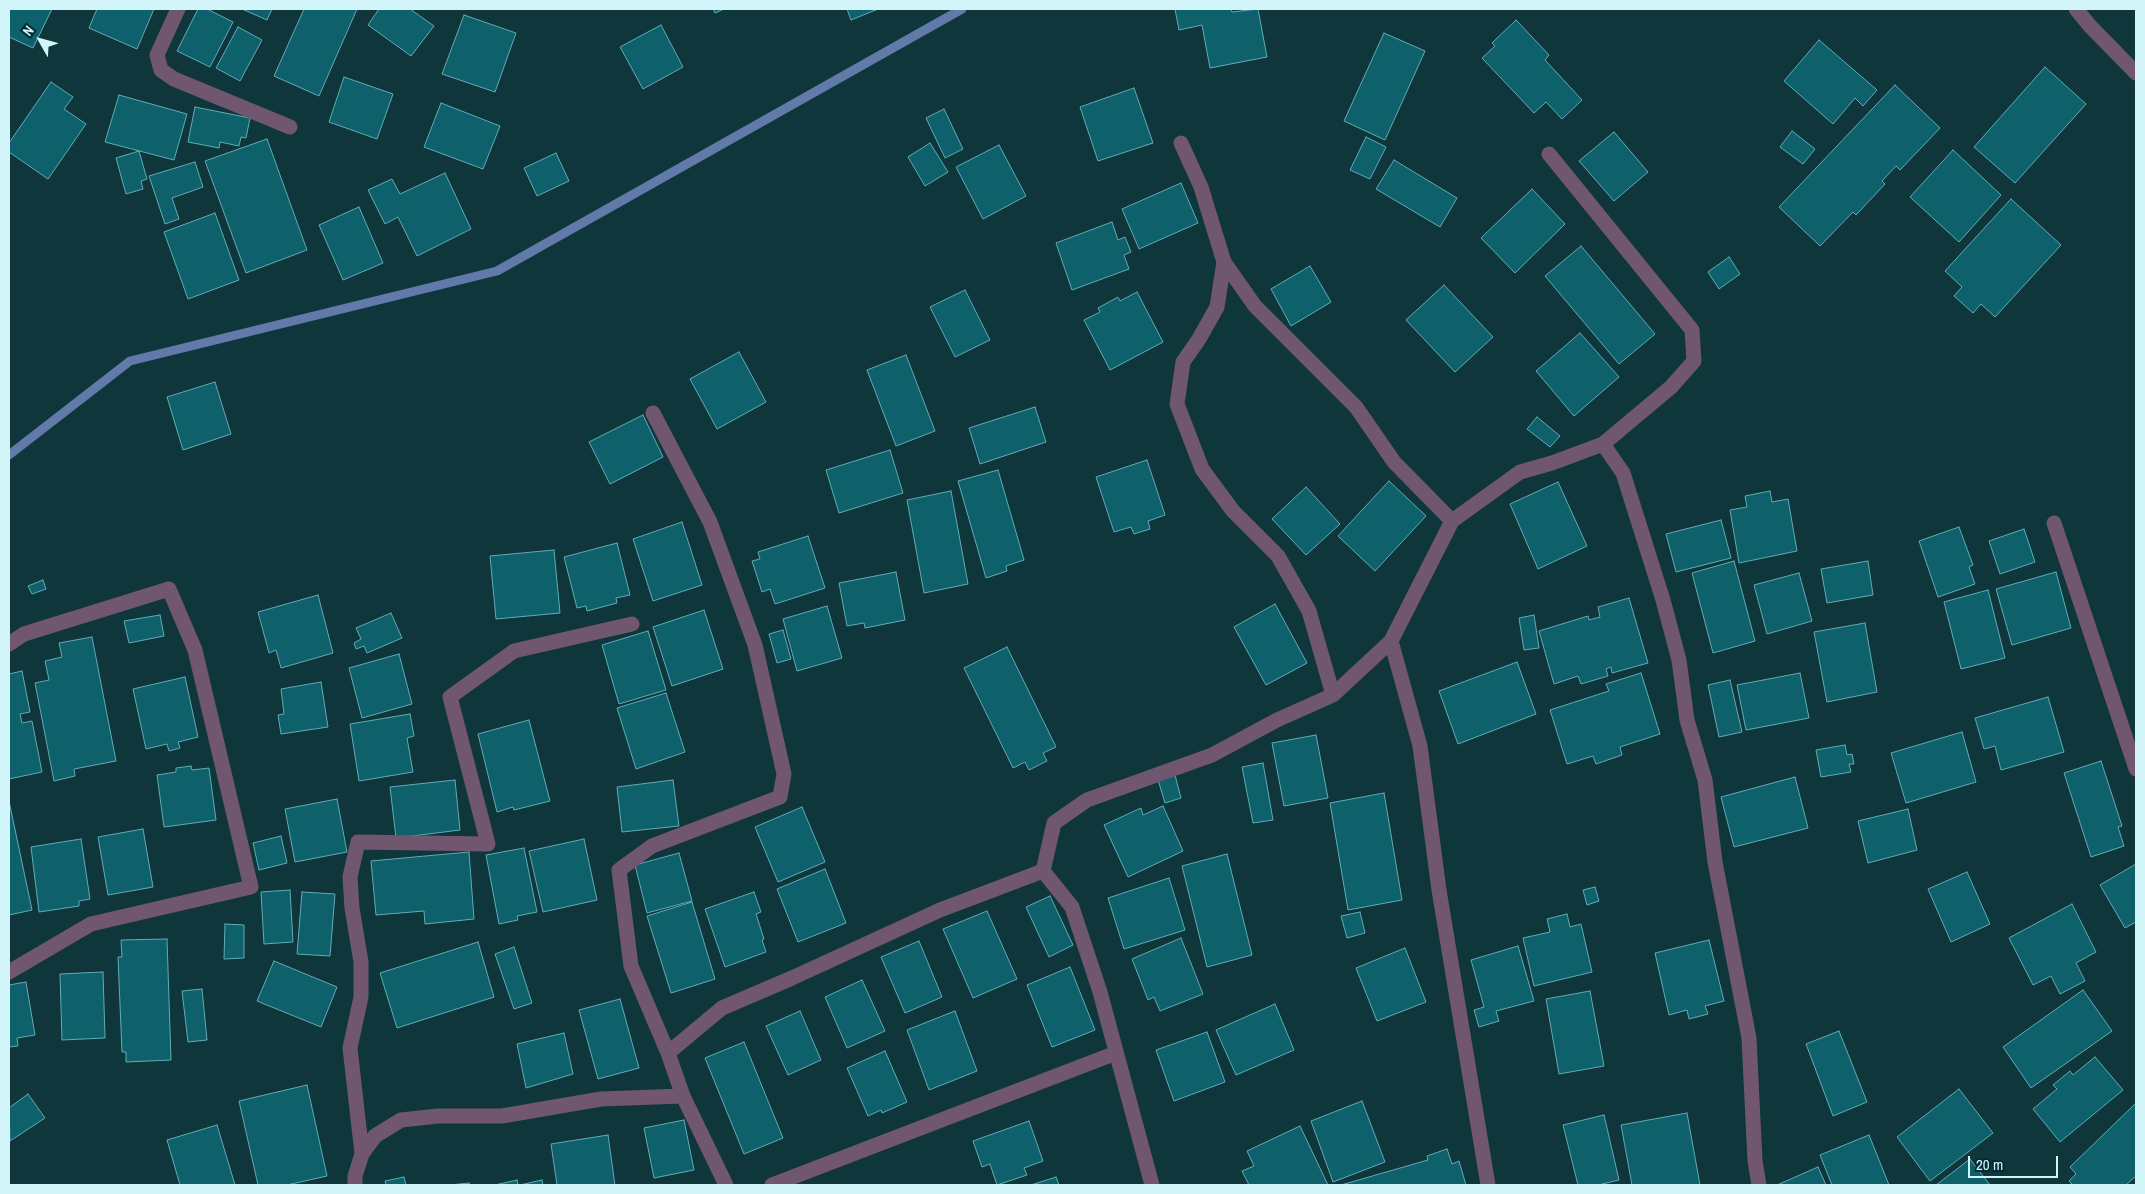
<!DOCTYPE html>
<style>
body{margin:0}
#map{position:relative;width:2145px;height:1194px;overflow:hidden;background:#0e363b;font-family:"Archivo Narrow",sans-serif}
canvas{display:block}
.frame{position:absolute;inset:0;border:10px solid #d2f5fa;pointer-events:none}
.north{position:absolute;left:15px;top:15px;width:50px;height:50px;-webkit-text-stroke:4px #022c31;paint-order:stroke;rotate:308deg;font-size:14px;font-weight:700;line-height:20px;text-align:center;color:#d2f5fa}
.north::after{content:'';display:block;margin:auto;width:18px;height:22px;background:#d2f5fa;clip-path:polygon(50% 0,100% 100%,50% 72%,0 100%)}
.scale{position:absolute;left:1968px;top:1156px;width:90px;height:22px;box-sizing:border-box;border:2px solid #d2f5fa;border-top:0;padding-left:6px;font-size:15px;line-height:18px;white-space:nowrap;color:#d2f5fa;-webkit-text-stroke:4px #022c31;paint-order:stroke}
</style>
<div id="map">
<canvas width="2145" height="1194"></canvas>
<div class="frame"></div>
<div class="north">N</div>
<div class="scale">20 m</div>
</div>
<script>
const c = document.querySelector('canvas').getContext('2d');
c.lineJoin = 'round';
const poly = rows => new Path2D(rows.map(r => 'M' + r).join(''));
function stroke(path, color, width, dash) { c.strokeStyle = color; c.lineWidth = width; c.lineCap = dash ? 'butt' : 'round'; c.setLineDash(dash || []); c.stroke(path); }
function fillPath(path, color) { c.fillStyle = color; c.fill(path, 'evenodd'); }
const stream = poly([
 [9,455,130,361,497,271,962,9]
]);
const building = poly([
 [9,9,52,9,33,48,9,37,9,9],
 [97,9,154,9,137,49,89,28,97,9],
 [198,9,207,9,233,22,210,67,177,51,198,9],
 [242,9,272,9,267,20,242,9],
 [304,9,357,9,319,96,274,76,304,9],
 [379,9,410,9,434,26,411,56,368,25,379,9],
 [713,9,724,9,715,13,713,9],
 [847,9,878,9,851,20,847,9],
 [1175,9,1231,9,1232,12,1258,9,1267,57,1210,68,1202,25,1179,30,1175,9],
 [464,15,516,33,495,92,442,74,464,15],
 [1516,20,1549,55,1545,60,1582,100,1562,119,1546,102,1534,113,1482,58,1495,46,1492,43,1516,20],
 [661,25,683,67,643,89,620,47,661,25],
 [238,27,262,40,240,81,216,68,238,27],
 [1384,33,1425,51,1385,140,1344,121,1384,33],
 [1819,40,1877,90,1863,106,1855,98,1833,124,1784,81,1819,40],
 [2045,67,2086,104,2015,183,1974,147,2045,67],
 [344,77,393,94,377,139,329,122,344,77],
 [51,82,73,97,64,109,86,124,48,179,9,152,9,143,51,82],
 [1895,85,1940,128,1900,170,1896,166,1882,181,1885,184,1856,215,1853,212,1820,246,1779,207,1895,85],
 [1134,88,1153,143,1098,161,1080,107,1134,88],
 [119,95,187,114,174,160,105,142,119,95],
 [441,103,500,126,483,169,424,147,441,103],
 [195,107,250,118,246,138,241,137,239,146,220,142,219,148,188,142,195,107],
 [944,109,963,149,945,158,926,118,944,109],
 [1792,131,1815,149,1803,164,1780,147,1792,131],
 [1614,132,1648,172,1614,201,1579,161,1614,132],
 [1366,137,1386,147,1370,179,1350,170,1366,137],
 [267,139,307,250,246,273,205,161,267,139],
 [930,143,948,172,925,186,908,157,930,143],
 [999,145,1026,196,983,219,956,167,999,145],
 [1953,150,2001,195,1959,242,1910,197,1953,150],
 [139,151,147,179,141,181,143,189,126,194,116,158,139,151],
 [556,153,569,181,537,196,524,168,556,153],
 [1394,160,1457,198,1440,227,1376,189,1394,160],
 [195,162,203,187,172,198,179,219,165,224,149,176,195,162],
 [445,173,471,229,417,256,398,217,385,224,368,190,392,179,400,194,445,173],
 [1181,183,1198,223,1139,249,1122,209,1181,183],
 [1532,189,1565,224,1515,273,1481,238,1532,189],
 [2011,199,2061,245,1995,317,1981,304,1973,313,1954,296,1962,287,1945,271,2011,199],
 [359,207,383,263,343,280,319,225,359,207],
 [215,213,239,280,188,299,164,232,215,213],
 [1112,222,1118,240,1125,237,1131,252,1124,255,1129,269,1072,290,1056,243,1112,222],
 [1581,246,1655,334,1619,364,1545,276,1581,246],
 [1729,257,1740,274,1719,289,1708,272,1729,257],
 [1310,266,1331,302,1291,326,1271,289,1310,266],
 [1444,285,1493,337,1455,372,1406,320,1444,285],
 [965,290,990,340,955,357,930,307,965,290],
 [1137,292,1163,342,1110,370,1084,320,1100,312,1098,308,1118,297,1120,301,1137,292],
 [1580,333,1619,377,1574,416,1536,371,1580,333],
 [739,352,766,402,717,429,690,379,739,352],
 [906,355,935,431,896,446,867,370,906,355],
 [215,382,231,434,183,450,167,397,215,382],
 [1035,407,1046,442,980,464,969,428,1035,407],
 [643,415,663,457,610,484,589,442,643,415],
 [1537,417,1560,436,1550,447,1527,429,1537,417],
 [890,450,903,493,839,513,826,470,890,450],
 [1147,460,1165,515,1148,521,1150,529,1134,534,1131,527,1114,532,1096,477,1147,460],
 [998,470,1024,560,1006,566,1007,571,986,578,958,481,998,470],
 [1389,481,1426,516,1375,571,1338,536,1389,481],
 [1558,482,1587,546,1538,569,1510,504,1558,482],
 [1306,487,1340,524,1306,555,1272,519,1306,487],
 [951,491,968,584,924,593,907,500,951,491],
 [1770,491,1772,502,1788,499,1797,551,1739,563,1730,510,1747,507,1745,496,1770,491],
 [1721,520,1731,558,1676,572,1666,534,1721,520],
 [682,522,702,585,653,601,633,539,682,522],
 [1959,527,1973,565,1969,567,1975,584,1938,597,1919,541,1959,527],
 [2024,529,2035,562,2000,574,1989,541,2024,529],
 [808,536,825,588,775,604,770,589,762,592,752,561,760,559,758,552,808,536],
 [617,543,630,595,616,598,617,603,587,611,586,606,577,608,564,557,617,543],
 [554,550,560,613,496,619,490,556,554,550],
 [1734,561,1755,641,1713,653,1692,573,1734,561],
 [1868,561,1873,595,1827,603,1821,569,1868,561],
 [896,572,905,620,865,628,864,623,847,626,839,583,896,572],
 [2056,572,2071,628,2012,645,1996,589,2056,572],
 [1799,573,1812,621,1767,634,1754,585,1799,573],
 [43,580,46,589,32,594,28,586,43,580],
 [1988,590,2005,658,1961,669,1944,602,1988,590],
 [318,595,333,653,281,668,276,650,269,653,258,612,318,595],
 [1629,598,1648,663,1612,673,1611,667,1606,669,1608,676,1581,684,1578,676,1554,684,1539,631,1588,616,1589,620,1600,617,1598,607,1629,598],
 [1275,604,1307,663,1266,685,1234,627,1275,604],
 [827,606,842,658,797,671,783,619,827,606],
 [704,610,723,669,672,686,653,627,704,610],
 [391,613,402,638,367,653,364,646,356,649,354,643,361,639,356,628,391,613],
 [160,615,164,636,129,643,124,621,160,615],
 [1534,615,1539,648,1524,650,1519,618,1534,615],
 [1865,623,1877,692,1827,702,1814,632,1865,623],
 [783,630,791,659,777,663,769,634,783,630],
 [648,631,666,690,619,704,602,645,648,631],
 [92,637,116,761,74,769,75,776,54,781,35,683,49,680,45,661,62,657,59,643,92,637],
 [1007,647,1056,747,1043,753,1047,761,1029,770,1025,762,1013,768,964,668,1007,647],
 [399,654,412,704,362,718,349,668,399,654],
 [1517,662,1536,714,1458,744,1439,691,1517,662],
 [22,671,30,712,20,714,22,723,32,721,42,772,9,779,9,674,22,671],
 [1641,673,1660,734,1620,747,1622,755,1596,764,1593,756,1567,764,1550,710,1609,691,1606,684,1641,673],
 [1800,673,1809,718,1746,730,1737,685,1800,673],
 [185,677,198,737,178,742,180,748,169,751,167,744,146,749,133,689,185,677],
 [1730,680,1742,732,1719,737,1708,685,1730,680],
 [321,682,328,727,281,734,278,715,284,714,281,689,321,682],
 [666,693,685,752,636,769,617,708,666,693],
 [2048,697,2064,752,2001,770,1995,746,1984,749,1975,718,2048,697],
 [410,714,414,736,407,738,413,772,359,781,350,724,410,714],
 [529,720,550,801,514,810,513,807,497,812,478,734,529,720],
 [1962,732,1976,782,1906,803,1891,753,1962,732],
 [1316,735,1328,798,1284,806,1272,743,1316,735],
 [1845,745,1847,755,1852,754,1854,764,1849,764,1851,772,1821,777,1816,750,1845,745],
 [2101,761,2122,826,2118,827,2124,846,2091,857,2064,773,2101,761],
 [1263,763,1273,820,1253,823,1242,767,1263,763],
 [191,766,192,770,209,768,216,820,164,827,157,775,176,772,176,768,191,766],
 [1175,775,1181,798,1165,803,1158,780,1175,775],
 [1795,777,1808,828,1734,847,1721,797,1795,777],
 [455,780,460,830,396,838,390,787,455,780],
 [673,780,679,826,622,832,617,787,673,780],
 [1384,793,1402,900,1348,910,1330,803,1384,793],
 [337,799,347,852,295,862,285,809,337,799],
 [9,801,32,910,9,915,9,801],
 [1163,806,1183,851,1128,877,1104,825,1141,808,1143,815,1163,806],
 [802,807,825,862,778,882,755,827,802,807],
 [1908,809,1917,850,1868,863,1858,821,1908,809],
 [143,829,153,887,108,895,98,837,143,829],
 [281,836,287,863,259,870,253,843,281,836],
 [81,839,90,899,79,901,79,906,39,912,31,847,81,839],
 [584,839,597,900,543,912,529,851,584,839],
 [524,848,537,912,517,916,518,920,499,924,486,855,524,848],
 [469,852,474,919,425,924,424,911,376,915,371,861,469,852],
 [679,853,692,901,647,913,635,865,679,853],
 [1227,854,1252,955,1207,967,1182,866,1227,854],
 [2136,864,2136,922,2125,928,2100,885,2136,864],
 [825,869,846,923,798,942,777,889,825,869],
 [1967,872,1990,924,1951,942,1928,889,1967,872],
 [1169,878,1185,930,1124,949,1108,898,1169,878],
 [1595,887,1599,901,1587,905,1583,890,1595,887],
 [290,890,293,942,264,944,261,892,290,890],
 [302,892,335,894,330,956,297,954,302,892],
 [754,892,761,912,756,914,764,939,762,940,766,952,725,967,705,909,754,892],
 [1050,896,1073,945,1049,957,1026,907,1050,896],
 [692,902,715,979,671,993,647,916,692,902],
 [2072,904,2096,952,2076,963,2085,981,2060,994,2051,976,2033,985,2009,938,2072,904],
 [987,911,1017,979,973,998,943,929,987,911],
 [1360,912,1365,933,1347,938,1341,916,1360,912],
 [1567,914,1570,927,1581,924,1592,972,1534,986,1523,938,1550,932,1547,919,1567,914],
 [225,924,244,925,244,958,224,959,225,924],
 [1181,938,1203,994,1160,1011,1154,997,1148,1000,1132,959,1181,938],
 [167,939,171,1060,126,1062,126,1052,122,1052,118,957,122,957,121,940,167,939],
 [1709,940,1724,1001,1705,1006,1708,1014,1689,1019,1687,1010,1669,1015,1655,953,1709,940],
 [919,941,942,997,905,1013,881,957,919,941],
 [478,942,494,997,397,1028,380,973,478,942],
 [1518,946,1534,1001,1496,1011,1499,1021,1479,1027,1474,1010,1484,1007,1471,960,1518,946],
 [514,947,532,1003,514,1009,495,954,514,947],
 [1405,948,1426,1002,1377,1021,1356,968,1405,948],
 [274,961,337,987,321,1027,257,1001,274,961],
 [1070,967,1095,1030,1052,1047,1027,985,1070,967],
 [103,972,105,1038,62,1040,60,974,103,972],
 [862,980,885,1031,847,1048,825,997,862,980],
 [26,982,35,1035,17,1038,18,1046,9,1047,9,985,26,982],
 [202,989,207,1040,188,1042,182,991,202,989],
 [2083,990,2112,1031,2031,1088,2003,1047,2083,990],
 [1590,991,1604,1066,1559,1074,1546,999,1590,991],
 [620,999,639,1068,598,1079,579,1010,620,999],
 [1275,1004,1294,1050,1236,1075,1216,1030,1275,1004],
 [800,1011,821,1060,788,1075,766,1026,800,1011],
 [955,1011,977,1071,929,1090,907,1030,955,1011],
 [1839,1031,1867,1102,1833,1116,1806,1044,1839,1031],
 [1207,1032,1225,1082,1174,1101,1156,1050,1207,1032],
 [564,1033,573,1074,526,1088,517,1044,564,1033],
 [744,1042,783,1138,744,1154,705,1058,744,1042],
 [885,1051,907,1102,882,1113,881,1110,868,1116,847,1068,885,1051],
 [2095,1057,2123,1090,2060,1142,2033,1109,2057,1089,2053,1085,2070,1071,2073,1075,2095,1057],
 [307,1085,327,1176,287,1185,258,1185,239,1101,307,1085],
 [1959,1089,1993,1133,1930,1181,1897,1137,1959,1089],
 [28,1094,45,1118,10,1141,9,1108,28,1094],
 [1362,1101,1385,1162,1333,1182,1311,1121,1362,1101],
 [2136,1103,2136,1176,2126,1185,2073,1185,2069,1181,2076,1174,2070,1167,2136,1103],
 [1687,1113,1700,1185,1632,1185,1621,1125,1687,1113],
 [1604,1115,1619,1180,1598,1185,1578,1185,1563,1125,1604,1115],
 [684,1120,694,1170,654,1178,644,1128,684,1120],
 [1029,1121,1043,1161,1024,1168,1027,1175,997,1185,990,1164,982,1167,973,1141,1029,1121],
 [217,1125,235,1185,180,1185,167,1140,217,1125],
 [1300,1126,1328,1185,1249,1185,1242,1171,1254,1166,1247,1151,1300,1126],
 [608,1135,615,1185,557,1185,551,1144,608,1135],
 [1869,1135,1889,1185,1832,1185,1820,1155,1869,1135],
 [1447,1149,1452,1164,1459,1161,1466,1185,1341,1185,1428,1160,1427,1156,1447,1149],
 [1970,1159,1990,1185,1936,1185,1970,1159],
 [1818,1167,1826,1185,1777,1185,1818,1167],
 [404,1177,406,1185,386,1185,385,1181,404,1177],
 [1056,1177,1059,1185,1031,1185,1056,1177],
 [517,1180,518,1185,495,1185,517,1180],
 [542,1180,543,1185,520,1185,542,1180],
 [469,1183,470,1185,450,1185,469,1183]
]);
const minor = poly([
 [178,9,157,55,161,70,174,79,290,127],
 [2076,9,2090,26,2136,73],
 [1181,143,1201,187,1224,262,1217,307,1199,339,1183,362,1177,404,1202,469,1233,511,1278,556,1309,611,1333,695],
 [1224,262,1255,306,1356,407,1394,462,1452,521],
 [653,413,710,522,755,645,784,774,780,797,652,846,619,870,631,966,668,1053],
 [1603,444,1623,473,1663,600,1679,660,1687,720,1705,780,1715,862,1749,1038,1755,1161,1759,1185],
 [2054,523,2136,769],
 [1391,641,1420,746,1439,890,1488,1185],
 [9,644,24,634,169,589,195,650,251,887,91,924,9,972],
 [1043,871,1072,907,1100,992,1152,1185],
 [683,1096,668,1053,722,1008,792,978,940,910,1043,871,1054,823,1087,800,1212,755,1277,720,1333,695,1391,641,1452,521,1520,472,1552,463,1603,444,1671,387,1694,361,1692,330,1549,154],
 [362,1154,350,1048,361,997,361,962,352,908,350,877,358,842,488,844,450,697,514,651,632,624],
 [355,1185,355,1176,362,1154,375,1136,401,1120,438,1116,502,1116,601,1099,683,1096,726,1185],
 [772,1185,1116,1053]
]);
stroke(stream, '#617aaa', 9);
fillPath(building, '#0e616b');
stroke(building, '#63abb6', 1);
stroke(minor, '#70566f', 15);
</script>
